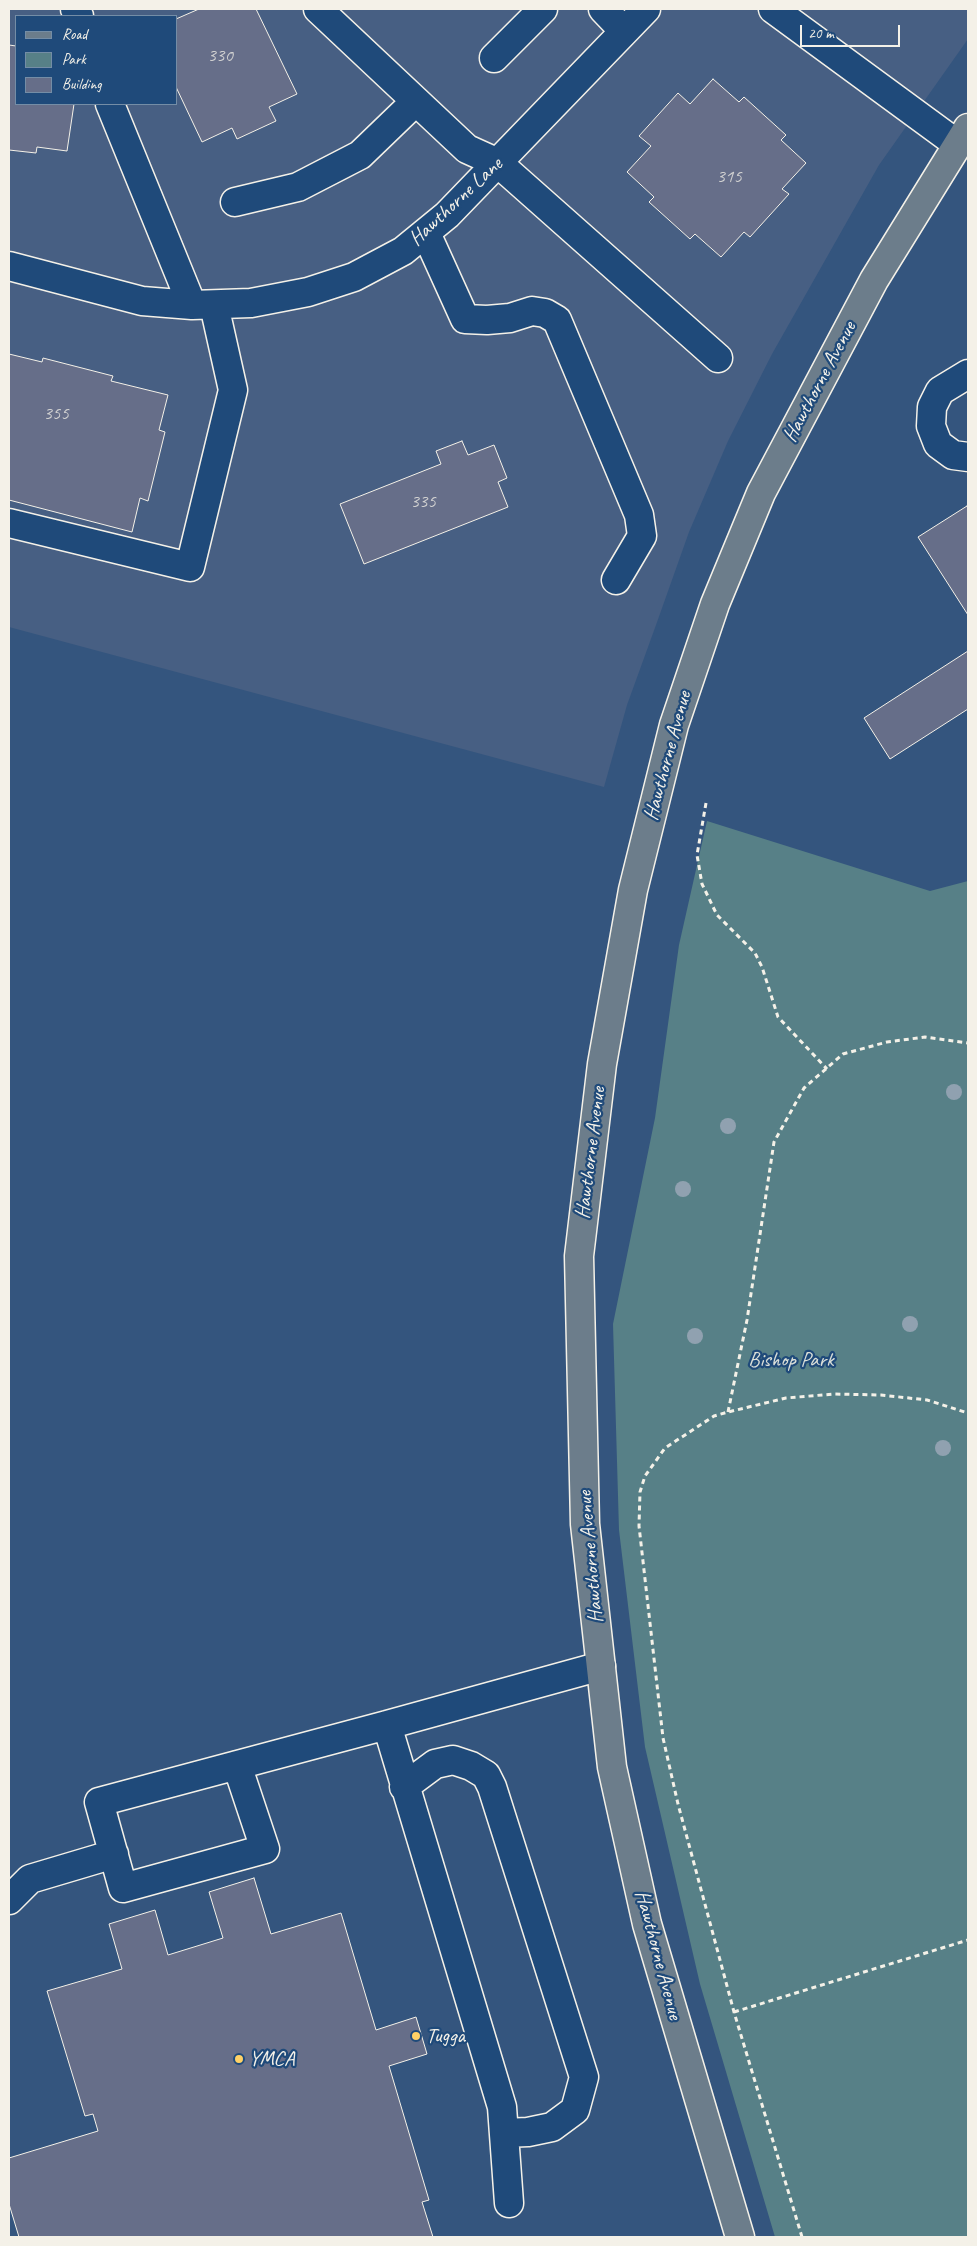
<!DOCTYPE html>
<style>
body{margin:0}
#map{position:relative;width:977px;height:2246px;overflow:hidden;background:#34557e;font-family:Caveat,sans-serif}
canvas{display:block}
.frame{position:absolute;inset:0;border:10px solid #f4f1e8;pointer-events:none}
.legend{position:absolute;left:15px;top:15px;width:162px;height:90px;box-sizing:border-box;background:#1f4a7a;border:1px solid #748da6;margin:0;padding:6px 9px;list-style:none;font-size:15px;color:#f4f1e8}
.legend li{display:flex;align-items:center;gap:10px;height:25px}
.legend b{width:25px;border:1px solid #748da6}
.scale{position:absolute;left:800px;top:25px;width:100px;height:22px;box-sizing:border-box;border:2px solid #f4f1e8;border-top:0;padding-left:6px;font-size:15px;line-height:18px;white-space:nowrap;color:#f4f1e8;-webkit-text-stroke:4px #1f4a7a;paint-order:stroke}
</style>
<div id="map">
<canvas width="977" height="2246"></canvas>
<div class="frame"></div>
<ul class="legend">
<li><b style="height:6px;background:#6c7d8b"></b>Road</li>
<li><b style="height:14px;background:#578087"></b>Park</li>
<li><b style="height:14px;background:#666e89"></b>Building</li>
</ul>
<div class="scale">20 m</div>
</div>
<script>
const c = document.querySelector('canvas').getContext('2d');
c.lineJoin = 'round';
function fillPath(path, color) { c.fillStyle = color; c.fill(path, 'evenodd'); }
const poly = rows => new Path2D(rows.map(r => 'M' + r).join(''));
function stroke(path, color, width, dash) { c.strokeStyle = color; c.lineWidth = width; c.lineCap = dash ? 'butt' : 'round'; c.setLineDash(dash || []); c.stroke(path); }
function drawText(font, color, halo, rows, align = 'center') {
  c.font = font + ' Caveat,sans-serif'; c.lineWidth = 4.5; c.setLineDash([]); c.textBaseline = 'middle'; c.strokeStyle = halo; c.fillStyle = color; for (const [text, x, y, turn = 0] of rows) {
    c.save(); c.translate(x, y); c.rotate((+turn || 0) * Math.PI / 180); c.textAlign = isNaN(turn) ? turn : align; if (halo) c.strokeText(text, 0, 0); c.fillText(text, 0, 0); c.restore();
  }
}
const built = poly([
 [9,9,968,9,968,39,879,165,772,354,728,441,689,532,656,625,627,705,604,787,9,627],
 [16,16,176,16,176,104,16,104]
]);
const green = poly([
 [707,821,930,891,968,881,968,2237,775,2237,700,1984,645,1747,619,1530,613,1324,655,1118,679,945]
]);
const building = poly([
 [199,9,256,9,297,94,269,107,276,121,237,139,232,128,202,142,176,87,176,19,199,9],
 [9,45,16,46,16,104,74,104,67,151,37,147,36,153,9,150,9,45],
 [713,79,739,102,744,97,786,135,781,140,806,163,782,189,789,194,750,237,744,232,721,257,695,234,690,239,649,202,654,197,627,172,651,146,639,136,678,93,690,104,713,79],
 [9,354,42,362,43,358,113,376,111,381,168,395,159,430,165,432,148,501,140,498,132,532,9,500,9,354],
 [462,441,468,455,494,445,507,478,498,482,508,507,364,564,340,504,441,464,436,451,462,441],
 [967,506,968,509,968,615,918,537,967,506],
 [968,651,968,709,890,759,864,718,968,651],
 [254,1878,271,1934,341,1913,376,2030,416,2017,427,2054,389,2066,429,2200,422,2202,433,2237,19,2237,9,2204,9,2158,98,2131,93,2114,85,2116,47,1991,122,1969,109,1924,155,1910,168,1955,223,1938,209,1892,254,1878]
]);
const path = poly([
 [706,803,697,855,702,884,717,915,755,953,762,967,778,1017,827,1069],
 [728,1412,747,1320,774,1142,804,1088,843,1054,887,1042,925,1037,968,1043],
 [734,2012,968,1940],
 [802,2237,734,2012,678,1804,663,1738,639,1526,640,1492,645,1476,665,1448,714,1416,728,1412,786,1398,834,1394,881,1395,927,1400,968,1413]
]);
const minor = poly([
 [75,9,79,16],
 [318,9,467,149,498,163,718,358],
 [603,9,624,31],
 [773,9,957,144],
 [494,58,543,9],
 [110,104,192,305],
 [235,202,298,187,360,155,416,101],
 [426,233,465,319,487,320,510,318,532,311,545,313,557,320,639,515,642,536,616,580],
 [9,266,142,301,192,305,251,303,308,292,354,277,403,251,447,215,646,9],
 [968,374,940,391,932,407,931,426,938,444,953,455,968,457],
 [9,523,190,567,233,390,214,305],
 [237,1765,265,1849,123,1888,99,1802,387,1725],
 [404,1787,435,1764,453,1760,471,1766,486,1775,492,1787,584,2077,575,2110,552,2127,528,2132,505,2133],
 [9,1900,30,1879,114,1854],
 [509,2203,502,2107,387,1725,601,1666]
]);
const major = poly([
 [740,2237,647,1924,612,1767,585,1524,579,1256,602,1064,633,890,674,725,715,604,761,493,874,280,968,128]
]);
const trees = [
 [954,1092],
 [728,1126],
 [683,1189],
 [910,1324],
 [695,1336],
 [943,1448]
];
const markers = [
 [416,2036,5,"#ffd166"],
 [239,2059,5,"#ffd166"]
];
const numberNames = [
 ["330",220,56],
 ["315",729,177],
 ["355",56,414],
 ["335",423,502]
];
const streetNames = [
 ["Hawthorne Lane",456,202,-43],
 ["Hawthorne Avenue",820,382,-62],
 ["Hawthorne Avenue",668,756,-75],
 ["Hawthorne Avenue",591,1153,-83],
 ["Hawthorne Avenue",591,1557,-95],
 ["Hawthorne Avenue",658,1955,75]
];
const parkNames = [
 ["Bishop Park",791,1360]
];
const poiNames = [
 ["Tugga",426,2036],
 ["YMCA",249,2059]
];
fillPath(built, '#475f83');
fillPath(green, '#578087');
fillPath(building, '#666e89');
stroke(building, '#f4f1e8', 1);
stroke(minor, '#f4f1e8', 31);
stroke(major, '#f4f1e8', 31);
stroke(path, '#f4f1e8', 3, [5, 4]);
stroke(minor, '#1f4a7a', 28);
stroke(major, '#6c7d8b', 28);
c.fillStyle = '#90a1b0';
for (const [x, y] of trees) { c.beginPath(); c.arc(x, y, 8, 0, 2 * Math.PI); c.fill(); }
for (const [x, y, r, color] of markers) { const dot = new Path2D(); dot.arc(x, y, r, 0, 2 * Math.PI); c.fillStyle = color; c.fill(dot); stroke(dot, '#1f4a7a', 2); }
drawText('19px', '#d0d0d0', null, numberNames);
drawText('21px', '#f4f1e8', '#1f4a7a', streetNames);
drawText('21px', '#dce0d9', '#1f4a7a', parkNames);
drawText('21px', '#f4f1e8', '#1f4a7a', poiNames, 'left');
</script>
